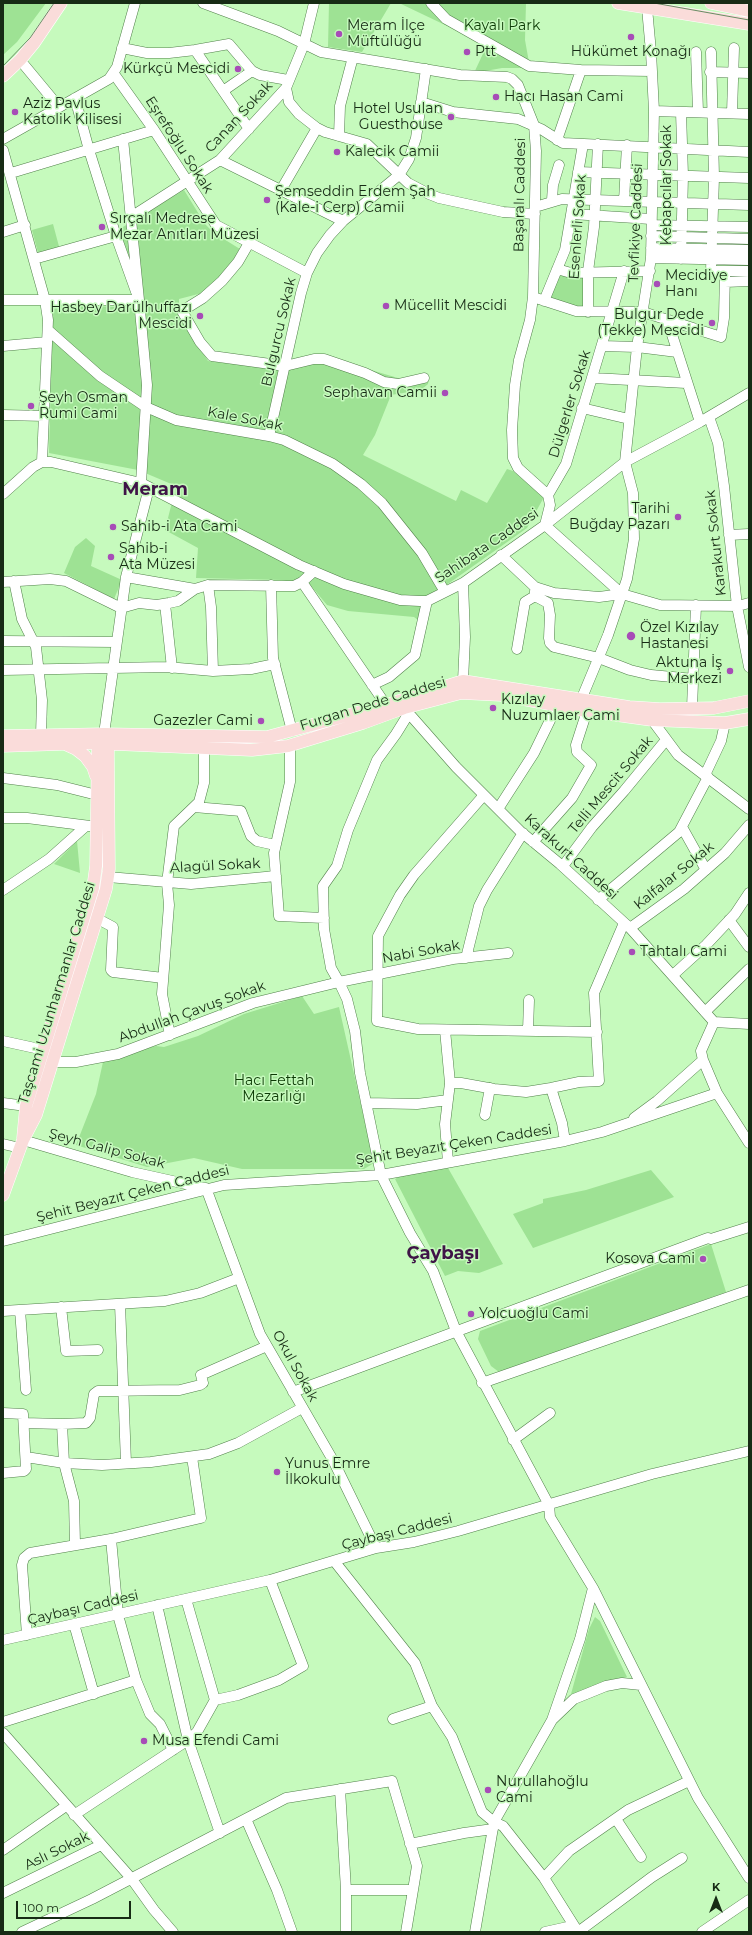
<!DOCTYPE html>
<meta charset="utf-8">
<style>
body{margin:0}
#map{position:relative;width:752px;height:1935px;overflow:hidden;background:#c6fabd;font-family:Montserrat,sans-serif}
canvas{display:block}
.frame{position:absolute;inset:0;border:4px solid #172b15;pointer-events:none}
.north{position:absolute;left:696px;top:1879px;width:40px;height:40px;-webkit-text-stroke:3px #c6fabd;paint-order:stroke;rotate:0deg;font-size:11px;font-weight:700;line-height:16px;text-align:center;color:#172b15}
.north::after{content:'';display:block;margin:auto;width:14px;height:18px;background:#172b15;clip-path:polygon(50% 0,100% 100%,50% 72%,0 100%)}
.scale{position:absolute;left:16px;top:1901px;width:115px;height:18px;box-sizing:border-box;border:2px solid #172b15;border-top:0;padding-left:5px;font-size:12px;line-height:14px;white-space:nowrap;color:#172b15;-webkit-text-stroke:3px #c6fabd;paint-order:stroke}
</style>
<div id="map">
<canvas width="752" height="1935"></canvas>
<div class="frame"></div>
<div class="north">K</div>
<div class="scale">100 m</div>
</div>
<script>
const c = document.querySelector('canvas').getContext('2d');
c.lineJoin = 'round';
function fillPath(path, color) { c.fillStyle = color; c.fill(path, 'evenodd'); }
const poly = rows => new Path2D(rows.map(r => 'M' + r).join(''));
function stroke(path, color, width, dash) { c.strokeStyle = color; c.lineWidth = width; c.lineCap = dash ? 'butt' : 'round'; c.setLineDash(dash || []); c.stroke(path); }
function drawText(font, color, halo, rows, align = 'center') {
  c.font = font + ' Montserrat,sans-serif'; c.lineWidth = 3; c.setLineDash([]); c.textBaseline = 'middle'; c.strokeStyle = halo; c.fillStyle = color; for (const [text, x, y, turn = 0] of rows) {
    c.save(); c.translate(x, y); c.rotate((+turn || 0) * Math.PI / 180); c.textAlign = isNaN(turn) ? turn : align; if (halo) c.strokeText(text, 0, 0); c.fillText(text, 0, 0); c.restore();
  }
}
const green = poly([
 [3,3,46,3,17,42,3,55],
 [329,3,391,3,362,52,328,47],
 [399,3,526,3,525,40,530,68,502,68,474,73,487,45],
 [184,190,205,224,214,233,240,249,226,273,206,292,179,299,179,316,208,361,276,369,295,358,320,355,398,378,429,378,428,384,421,390,391,395,375,435,363,455,456,501,461,490,487,503,507,469,513,471,544,497,527,528,445,586,418,620,414,617,348,611,327,605,312,587,282,580,196,578,198,548,165,530,176,486,138,470,49,453,53,304,136,308,113,233],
 [53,224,61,254,40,260,32,230],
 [558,272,586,274,586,310,547,300],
 [86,538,95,546,91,566,122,580,114,599,64,573,75,547],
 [77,841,80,873,54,864],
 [302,996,314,1014,339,1007,374,1163,364,1169,242,1169,194,1158,147,1167,76,1145,96,1094,103,1062,125,1053,156,1046,164,1047,198,1036,244,1014],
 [448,1168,503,1264,479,1273,458,1271,445,1276,395,1179,407,1172],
 [651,1170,674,1197,533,1248,513,1214,543,1203,543,1199,586,1190],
 [711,1244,726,1292,499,1372,491,1366,478,1339,480,1331],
 [595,1617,600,1621,627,1677,601,1683,574,1696,571,1694,589,1629]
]);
const minor = poly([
 [203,3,278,31,321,52,460,75,507,77,512,79,518,85,534,125,536,151,533,297,530,320,519,360,515,385,512,430,513,458,518,468,548,495,550,505,545,525,622,594],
 [314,3,304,44,286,88,289,102,299,114,317,128,325,132,367,144,408,183,429,194,439,198,503,212,535,214],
 [431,3,446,19,529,66,581,70,652,71],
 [122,48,147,53,169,53,195,50,229,44,252,71,260,75,288,80],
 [195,50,249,129],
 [696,52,698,112],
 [711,52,714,177,711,271,749,271],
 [20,60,59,107],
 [710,72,749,73],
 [114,74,154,130,216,225,307,273],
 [223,91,252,71],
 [75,98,89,150,116,236,139,300,147,385,141,483],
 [421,102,453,112,518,119,541,129,563,143,749,152],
 [654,111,749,114],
 [732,113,734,48],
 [339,136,340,106,353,57],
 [3,139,109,79,117,67,135,3],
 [557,140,581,70],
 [3,150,45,300,48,320,42,462],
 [220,160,343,221],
 [578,172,749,178],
 [11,173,154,130],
 [281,190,317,128],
 [552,200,553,185,559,165],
 [624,201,627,145],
 [535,207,562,199,749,205],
 [572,214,651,219],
 [131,217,220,160,286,88],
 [652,225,749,227],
 [3,232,25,225],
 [651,236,749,239],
 [249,243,238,262,222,281,203,298,182,311,200,342,212,356,285,366,314,359,324,359,365,373,384,382,398,384,424,378],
 [651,248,749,250],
 [651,258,749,260],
 [34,259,116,236],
 [681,259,683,176,681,112],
 [557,269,571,273,650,271],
 [725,282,749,281],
 [533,297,576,311,643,312,721,337,724,318,725,271],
 [3,300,139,300,123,139],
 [544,301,565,250,583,144],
 [588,312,588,271,594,227,598,144],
 [667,319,700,422],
 [48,330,100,376,146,407,176,420,269,436,284,440,333,464,361,484,382,503,422,553,445,592],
 [3,346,47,342],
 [602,346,637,347,677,352],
 [593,378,686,383],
 [582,408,629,419],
 [3,415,45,416],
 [709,417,718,443,724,486,737,606,749,667],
 [269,436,301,293,307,273,317,253,330,235,343,221,399,175,409,159,416,138,426,69],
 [3,494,33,467,42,462,51,462,141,483,299,565,344,584,400,600,420,601,427,601,463,583,545,525,625,462,700,422,749,393],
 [548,495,566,464,624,271],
 [729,535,749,534],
 [501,555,535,587,554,593,599,597,622,594,660,605,738,606,749,603],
 [126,577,195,589,208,585,294,586,302,582,314,571],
 [14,581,22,619,36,647,42,700,41,735],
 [3,582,50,579,66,581,121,608,139,603,157,605,169,603,178,601,195,589],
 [302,582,386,705],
 [208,585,211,607,213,671],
 [271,585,273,658,292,731],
 [535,596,548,603,550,615,549,638,550,643,554,647,599,658,630,670,651,675,694,679],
 [165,604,172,668],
 [3,641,116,642],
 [517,649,525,602,535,596,535,591],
 [3,670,167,667,213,671,251,669,275,664],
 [463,681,465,637,463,583],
 [372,685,389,677,415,655,427,601],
 [581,700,608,635,627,579,634,539,633,493,625,462,637,347,651,258,654,111,651,52,647,8],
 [692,708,696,605],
 [405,709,456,767,520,831,560,864,630,928,714,1022],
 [409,713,396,734,377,760,348,830,337,866,323,886,324,929,331,968,339,982,347,999,355,1031,360,1073,381,1175,410,1233,433,1271,456,1331,549,1505,550,1517,593,1588,698,1798,749,1878],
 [652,720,678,755,749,809],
 [104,734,126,577,149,488],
 [290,746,290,782,274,853,279,916,324,918],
 [705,775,721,741,725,723],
 [3,778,57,785,97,795],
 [484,795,414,875,400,895,378,936,377,1021,418,1029,597,1032],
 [194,807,241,811,251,836,257,841,275,845],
 [498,809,534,753,557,706],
 [3,818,27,818,90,826],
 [682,827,706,870],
 [533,842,572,798,591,765,577,752,576,745,587,711],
 [563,866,592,827,624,791,666,740],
 [108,877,191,884,276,876],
 [3,890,49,859,86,826],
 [598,900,679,832,708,777],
 [98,919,113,927,111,970,113,972,163,978],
 [729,920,749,947],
 [630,928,684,889,725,853,749,825],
 [466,958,479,906,487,890,523,833],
 [673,975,706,945,735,914,749,893],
 [705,1012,749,969],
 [714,1022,701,1051,703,1060,717,1093,749,1143],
 [714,1022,749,1024],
 [445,1030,450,1083,461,1083,494,1089,526,1092,551,1088,562,1123,565,1141],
 [528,1031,529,1000],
 [170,1035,162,994,169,905,167,883,174,826,199,802,204,783,204,748],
 [3,1041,44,1050],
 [53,1062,76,1062,118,1054,253,1003,339,982,453,959,508,953],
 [551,1088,579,1082,599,1081,594,993,624,923],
 [3,1103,26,1106],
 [366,1103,417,1104,448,1100],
 [485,1115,490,1088],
 [634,1118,657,1101,703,1060],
 [23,1140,132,1172,204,1188],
 [3,1144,20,1148],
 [448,1162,445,1124,450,1083],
 [206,1188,260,1334,334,1462,376,1548],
 [3,1241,224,1185,381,1175,565,1141,602,1132,717,1093],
 [120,1304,126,1463],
 [61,1307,66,1351,98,1350],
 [20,1310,26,1390],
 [3,1311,165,1301,200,1293,239,1278],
 [482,1383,749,1290],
 [293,1392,708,1238,711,1239,749,1227],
 [3,1413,23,1414,26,1469,24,1471,3,1473],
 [24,1423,62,1424,64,1463,74,1501,75,1544],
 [62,1424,86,1423,90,1418,94,1394,98,1391,180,1390,200,1385,203,1383,201,1375,267,1346],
 [513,1440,550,1413],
 [26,1457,64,1463,102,1465,151,1462,209,1454,238,1443,302,1408],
 [111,1539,118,1615,136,1680,150,1714,160,1724,173,1750],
 [335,1562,415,1663,432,1706,452,1737,482,1812,494,1822,503,1826,544,1878,578,1932,652,1877,682,1858],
 [157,1605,188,1740,220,1833],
 [74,1624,94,1694],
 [27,1635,22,1565,24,1558,30,1553,111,1539,201,1518,192,1457],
 [3,1640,270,1580,376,1548,414,1542,458,1531,652,1474,749,1451],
 [215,1700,238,1695,279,1680,303,1666,270,1580],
 [393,1719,432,1706],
 [552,1720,580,1639,593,1588],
 [3,1722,136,1680],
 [3,1733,131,1878,154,1910,173,1932],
 [340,1789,346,1890,412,1890],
 [74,1815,188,1740,197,1732,215,1700,186,1599],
 [246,1819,277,1890,292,1932],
 [616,1819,641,1857],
 [410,1844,464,1833,493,1829],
 [3,1850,66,1806],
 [544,1878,569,1851,628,1810,689,1781],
 [346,1890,346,1932],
 [3,1893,101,1845],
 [22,1932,92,1899,286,1798,392,1781,417,1866,406,1932],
 [475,1932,494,1822,552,1720,574,1699,606,1686,622,1683,641,1685],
 [545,1932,572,1926],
 [702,1932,749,1900]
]);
const major = poly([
 [618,3,749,24],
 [711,3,749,11],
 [3,76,20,60,34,43,61,3],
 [3,736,104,734,267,737,386,705,463,681,629,707,660,709,714,708,749,701],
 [65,744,76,749,85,756,93,767,96,776],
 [3,746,91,743,252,750,288,746,363,723,404,708,461,693,501,695,587,711,652,720,725,723,749,719],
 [23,1138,26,1106,93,888,96,866,98,743,102,736],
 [3,1195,23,1140,36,1115,106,889,109,869,108,757,108,743,105,736]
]);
const tram = poly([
 [654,3,749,20],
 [3,66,30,38,54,3]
]);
const markers = [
 [339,34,4,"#a74cb7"],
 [631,37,4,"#a74cb7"],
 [467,52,4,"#a74cb7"],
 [238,69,4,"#a74cb7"],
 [496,97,4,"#a74cb7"],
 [15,112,4,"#a74cb7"],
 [451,117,4,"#a74cb7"],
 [337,152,4,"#a74cb7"],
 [267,200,4,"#a74cb7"],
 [102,227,4,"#a74cb7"],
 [657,284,4,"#a74cb7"],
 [386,306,4,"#a74cb7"],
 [200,316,4,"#a74cb7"],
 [712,323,4,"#a74cb7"],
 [445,393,4,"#a74cb7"],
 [31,406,4,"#a74cb7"],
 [678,517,4,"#a74cb7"],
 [113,527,4,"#a74cb7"],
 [111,557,4,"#a74cb7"],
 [631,636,5,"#a74cb7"],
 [730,671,4,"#a74cb7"],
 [493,708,4,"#a74cb7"],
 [261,721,4,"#a74cb7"],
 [632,952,4,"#a74cb7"],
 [703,1259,4,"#a74cb7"],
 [471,1314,4,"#a74cb7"],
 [277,1472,4,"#a74cb7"],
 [144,1741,4,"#a74cb7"],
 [488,1790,4,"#a74cb7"]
];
const poiNames = [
 ["Meram İlçe",347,26],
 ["Müftülüğü",347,42],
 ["Ptt",475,52],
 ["Hükümet Konağı",631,52,"center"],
 ["Kürkçü Mescidi",230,69,"right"],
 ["Hacı Hasan Cami",504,97],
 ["Aziz Pavlus",23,104],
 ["Katolik Kilisesi",23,120],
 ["Hotel Usulan",443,109,"right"],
 ["Guesthouse",443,125,"right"],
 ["Kalecik Camii",345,152],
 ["Şemseddin Erdem Şah",275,192],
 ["(Kale-i Cerp) Camii",275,208],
 ["Sırçalı Medrese",110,219],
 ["Mezar Anıtları Müzesi",110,235],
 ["Mecidiye",665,276],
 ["Hanı",665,292],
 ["Mücellit Mescidi",394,306],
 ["Hasbey Darülhuffazı",192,308,"right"],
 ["Mescidi",192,324,"right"],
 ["Bulgur Dede",704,315,"right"],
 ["(Tekke) Mescidi",704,331,"right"],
 ["Sephavan Camii",437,393,"right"],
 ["Şeyh Osman",39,398],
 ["Rumi Cami",39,414],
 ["Tarihi",670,509,"right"],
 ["Buğday Pazarı",670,525,"right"],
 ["Sahib-i Ata Cami",121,527],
 ["Sahib-i",119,549],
 ["Ata Müzesi",119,565],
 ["Özel Kızılay",640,628],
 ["Hastanesi",640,644],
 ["Aktuna İş",722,663,"right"],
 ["Merkezi",722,679,"right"],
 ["Kızılay",501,700],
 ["Nuzumlaer Cami",501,716],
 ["Gazezler Cami",253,721,"right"],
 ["Tahtalı Cami",640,952],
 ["Kosova Cami",695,1259,"right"],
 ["Yolcuoğlu Cami",479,1314],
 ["Yunus Emre",285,1464],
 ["İlkokulu",285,1480],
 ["Musa Efendi Cami",152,1741],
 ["Nurullahoğlu",496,1782],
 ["Cami",496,1798]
];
const parkNames = [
 ["Kayalı Park",502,26],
 ["Hacı Fettah",274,1081],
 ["Mezarlığı",274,1097]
];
const streetNames = [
 ["Canan Sokak",239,117,-47],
 ["Eşrefoğlu Sokak",179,145,57],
 ["Kebapcılar Sokak",667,185,-90],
 ["Başaralı Caddesi",520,195,-89],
 ["Tevfikiye Caddesi",636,223,-88],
 ["Esenlerli Sokak",578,227,-86],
 ["Bulgurcu Sokak",279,332,-77],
 ["Dülgerler Sokak",570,404,-73],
 ["Kale Sokak",245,419,11],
 ["Karakurt Sokak",716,543,-96],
 ["Sahibata Caddesi",487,546,-34],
 ["Furgan Dede Caddesi",373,704,-17],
 ["Telli Mescit Sokak",611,785,-50],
 ["Karakurt Caddesi",571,857,42],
 ["Alagül Sokak",215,866,-3],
 ["Kalfalar Sokak",674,876,-39],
 ["Nabi Sokak",421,952,-10],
 ["Taşcami Uzunharmanlar Caddesi",57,993,-73],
 ["Abdullah Çavuş Sokak",192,1012,-20],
 ["Şehit Beyazıt Çeken Caddesi",454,1145,-9],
 ["Şeyh Galip Sokak",107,1149,15],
 ["Şehit Beyazıt Çeken Caddesi",133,1194,-14],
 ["Okul Sokak",295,1366,61],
 ["Çaybaşı Caddesi",397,1532,-14],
 ["Çaybaşı Caddesi",83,1608,-13],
 ["Aslı Sokak",57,1851,-26]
];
const districtNames = [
 ["Meram",155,490],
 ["Çaybaşı",443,1254]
];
fillPath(green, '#9ee294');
stroke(minor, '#52814b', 11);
stroke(major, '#fff', 13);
stroke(minor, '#fff', 10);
stroke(major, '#fadcda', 12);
stroke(tram, '#698c64', 1);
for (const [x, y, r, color] of markers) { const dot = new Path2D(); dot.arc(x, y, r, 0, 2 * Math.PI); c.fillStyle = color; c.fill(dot); stroke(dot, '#c6fabd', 1.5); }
drawText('14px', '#172b15', '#c6fabd', poiNames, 'left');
drawText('14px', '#0c3a05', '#c6fabd', parkNames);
drawText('14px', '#172b15', '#c6fabd', streetNames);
drawText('bold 18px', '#3f1447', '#c6fabd', districtNames);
</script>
